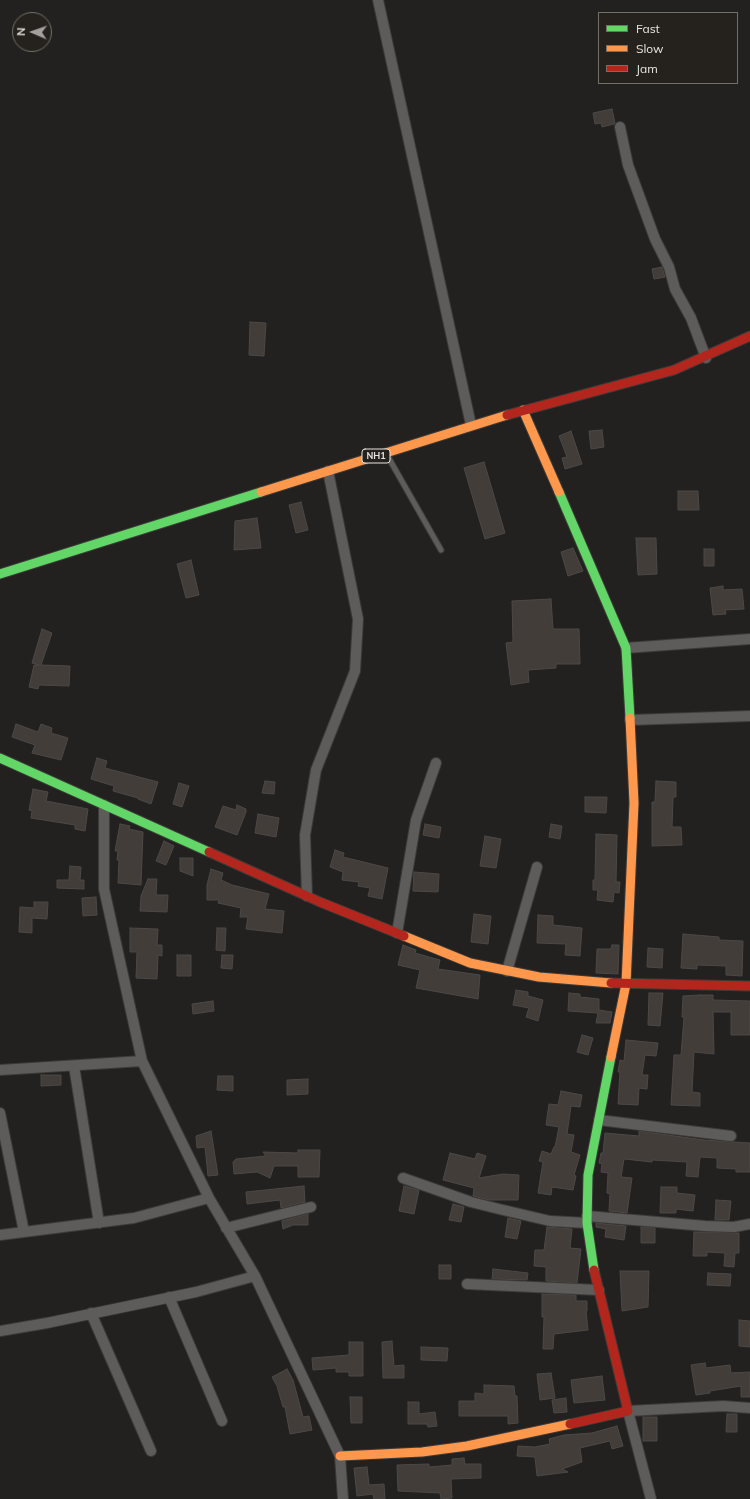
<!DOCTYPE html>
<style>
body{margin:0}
#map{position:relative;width:750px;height:1499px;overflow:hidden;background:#23211f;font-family:Mulish,sans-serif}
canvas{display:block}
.legend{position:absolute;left:598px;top:12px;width:140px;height:72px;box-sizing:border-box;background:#25221d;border:1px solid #73706c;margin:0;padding:5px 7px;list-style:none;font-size:12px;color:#e8e6e2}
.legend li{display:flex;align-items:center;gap:8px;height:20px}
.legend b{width:20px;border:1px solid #73706c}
.north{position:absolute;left:12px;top:12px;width:40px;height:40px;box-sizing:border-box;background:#25221d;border:1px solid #73706c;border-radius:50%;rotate:272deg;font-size:11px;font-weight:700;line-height:16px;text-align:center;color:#e8e6e2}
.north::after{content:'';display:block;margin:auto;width:14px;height:18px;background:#a3a19e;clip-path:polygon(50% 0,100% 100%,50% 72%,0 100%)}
</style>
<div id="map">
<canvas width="750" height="1499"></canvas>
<ul class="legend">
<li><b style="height:5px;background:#63d668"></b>Fast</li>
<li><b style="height:5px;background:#ff974d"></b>Slow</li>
<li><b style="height:5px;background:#b3261e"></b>Jam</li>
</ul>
<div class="north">N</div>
</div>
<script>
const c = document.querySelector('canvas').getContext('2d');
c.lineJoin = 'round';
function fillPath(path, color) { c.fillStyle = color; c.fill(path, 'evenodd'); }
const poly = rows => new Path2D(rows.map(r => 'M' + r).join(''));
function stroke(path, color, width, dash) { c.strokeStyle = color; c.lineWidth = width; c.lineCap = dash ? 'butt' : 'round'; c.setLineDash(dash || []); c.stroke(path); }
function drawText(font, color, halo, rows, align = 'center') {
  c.font = font + ' Mulish,sans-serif'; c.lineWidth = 3; c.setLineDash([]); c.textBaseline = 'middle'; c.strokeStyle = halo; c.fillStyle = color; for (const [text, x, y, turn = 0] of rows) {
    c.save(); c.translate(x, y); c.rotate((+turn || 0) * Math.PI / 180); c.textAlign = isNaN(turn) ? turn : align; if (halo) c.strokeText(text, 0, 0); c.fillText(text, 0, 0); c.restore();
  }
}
const building = poly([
 [612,109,615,123,614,124,602,127,601,123,595,124,593,113,612,109],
 [662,267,665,277,654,279,652,269,662,267],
 [250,322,266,323,264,356,249,355,250,322],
 [602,430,604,447,591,449,589,431,602,430],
 [571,431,582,464,565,469,562,458,567,457,559,436,571,431],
 [484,462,505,533,485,539,464,468,484,462],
 [678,491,698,491,699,510,678,510,678,491],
 [301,502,308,530,296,533,289,505,301,502],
 [257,518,261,548,234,550,235,521,257,518],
 [636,538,656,538,657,574,638,575,636,538],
 [573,548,583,571,568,576,561,552,573,548],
 [704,549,714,549,714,566,704,566,704,549],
 [191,560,199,595,186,598,177,564,191,560],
 [723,586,723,590,742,589,744,609,725,610,726,614,713,615,710,588,723,586],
 [551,599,553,629,579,629,580,664,556,664,556,668,528,670,529,682,511,685,506,643,513,642,512,601,551,599],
 [42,629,52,633,41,665,70,666,69,686,39,685,38,689,29,687,34,665,39,665,32,663,42,629],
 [16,724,38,732,41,724,52,728,51,733,68,738,61,760,32,753,35,745,12,737,16,724],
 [97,758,107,761,105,768,158,782,151,804,138,799,138,798,113,791,114,786,91,779,97,758],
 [265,781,275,782,274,794,262,793,265,781],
 [656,781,676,782,676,797,673,797,672,827,681,827,682,845,652,846,652,802,655,802,656,781],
 [179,783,189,786,182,807,173,804,179,783],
 [33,789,48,792,46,801,88,809,85,831,75,829,75,825,31,818,32,811,29,810,33,789],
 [585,797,607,797,606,813,585,812,585,797],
 [237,805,246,809,246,812,237,835,215,827,223,806,236,810,237,805],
 [258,814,279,818,276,837,255,833,258,814],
 [120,824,130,826,129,829,143,832,141,885,118,883,119,860,117,860,118,851,115,851,120,824],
 [425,824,441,827,439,838,423,835,425,824],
 [551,824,562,826,560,839,549,837,551,824],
 [596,834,617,835,616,882,620,882,619,893,614,892,613,902,597,900,598,890,593,890,593,880,595,880,596,834],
 [485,836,501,839,496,868,480,866,485,836],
 [164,841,174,846,166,865,156,861,164,841],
 [335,850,344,853,343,857,388,868,382,899,368,896,370,888,358,886,359,882,342,880,343,872,330,867,335,850],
 [180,858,193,858,193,876,180,871,180,858],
 [70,866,81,867,80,880,84,880,84,889,57,888,57,880,69,880,70,866],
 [211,869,223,873,221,880,232,885,269,894,265,909,284,911,282,933,246,929,248,917,240,917,241,908,218,903,219,900,207,900,207,885,211,869],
 [414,872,439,874,438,892,413,891,414,872],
 [148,879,157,879,156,895,168,895,167,912,140,911,141,896,148,879],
 [96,897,97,915,83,916,82,898,96,897],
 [34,902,48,902,47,919,32,918,32,933,19,932,20,907,34,908,34,902],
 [474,914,491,916,488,944,471,942,474,914],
 [538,915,553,916,553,925,582,928,580,956,565,955,566,944,537,943,538,915],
 [130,928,158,929,157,945,162,945,162,956,158,955,157,979,136,978,137,952,130,952,130,928],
 [217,928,226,928,225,951,216,950,217,928],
 [683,934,719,937,719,940,743,941,742,976,726,975,726,966,697,965,697,969,681,968,683,934],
 [403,945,416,950,415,953,440,960,438,969,480,975,478,999,416,988,420,970,398,965,403,945],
 [612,945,619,945,618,974,596,973,597,949,611,949,612,945],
 [648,948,663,949,662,968,647,967,648,948],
 [177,955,191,955,191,976,177,976,177,955],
 [222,955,233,955,232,969,221,968,222,955],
 [516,990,528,992,528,996,543,1000,538,1021,526,1017,529,1008,513,1005,516,990],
 [569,993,580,994,580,997,599,999,599,1010,612,1012,610,1023,596,1023,598,1013,568,1011,569,993],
 [649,993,663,993,660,1026,648,1025,649,993],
 [700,995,713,995,713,1000,750,1001,750,1035,731,1035,731,1012,713,1012,714,1054,694,1052,692,1092,700,1093,700,1106,671,1105,674,1055,681,1055,684,1017,682,1017,683,996,700,995],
 [213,1001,214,1011,193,1014,192,1004,213,1001],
 [582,1035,593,1038,588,1055,577,1052,582,1035],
 [626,1040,658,1043,656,1056,645,1055,642,1075,648,1075,647,1089,639,1088,638,1105,618,1104,620,1072,618,1072,620,1060,624,1061,626,1040],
 [41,1075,61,1075,61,1085,41,1086,41,1075],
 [218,1076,233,1076,233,1091,217,1090,218,1076],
 [308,1079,308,1094,287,1095,287,1080,308,1079],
 [561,1091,582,1095,580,1107,571,1106,567,1134,574,1135,571,1152,580,1155,574,1175,576,1176,573,1190,552,1187,551,1195,538,1193,543,1162,539,1161,542,1151,551,1154,554,1147,555,1147,559,1127,546,1125,549,1104,558,1105,561,1091],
 [211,1131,218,1175,208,1176,205,1147,197,1148,196,1136,211,1131],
 [639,1131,704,1140,750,1143,750,1172,736,1172,736,1169,717,1168,717,1158,700,1157,698,1177,686,1176,687,1162,652,1160,652,1162,624,1159,621,1177,632,1178,627,1213,609,1211,610,1194,607,1193,608,1173,601,1172,602,1164,599,1163,601,1153,603,1153,605,1133,639,1136,639,1131],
 [298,1150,320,1150,319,1177,298,1177,298,1166,274,1166,270,1178,257,1172,234,1174,233,1162,236,1159,266,1156,263,1152,298,1153,298,1150],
 [450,1153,475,1159,477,1153,486,1156,479,1178,503,1174,519,1175,518,1200,488,1200,473,1196,474,1188,443,1180,450,1153],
 [304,1186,305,1202,281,1208,280,1200,247,1204,246,1192,304,1186],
 [404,1186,419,1190,414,1214,399,1211,404,1186],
 [661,1187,677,1187,677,1193,695,1195,693,1211,676,1209,676,1213,660,1213,661,1187],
 [716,1200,731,1201,729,1220,715,1220,716,1200],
 [453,1204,464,1207,461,1222,449,1220,453,1204],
 [308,1214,308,1225,293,1225,283,1229,282,1221,308,1214],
 [508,1218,521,1221,517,1239,505,1237,508,1218],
 [596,1223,626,1226,624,1240,605,1237,606,1229,596,1227,596,1223],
 [547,1227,572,1229,570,1248,581,1249,577,1283,546,1281,546,1267,534,1266,535,1250,544,1250,547,1227],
 [641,1227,655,1228,655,1243,641,1243,641,1227],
 [694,1232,739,1233,739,1253,735,1253,734,1267,724,1266,725,1253,707,1252,707,1256,693,1256,694,1232],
 [439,1265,451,1265,451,1279,439,1279,439,1265],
 [493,1269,528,1273,527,1280,492,1279,493,1269],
 [620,1271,649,1271,648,1307,622,1311,620,1271],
 [708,1273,731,1274,730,1286,707,1285,708,1273],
 [542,1294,576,1295,576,1301,587,1301,587,1311,586,1311,588,1330,554,1334,553,1349,543,1349,544,1317,542,1317,542,1294],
 [739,1320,750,1321,750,1347,739,1346,739,1320],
 [392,1341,394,1366,404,1365,404,1378,383,1378,382,1342,392,1341],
 [349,1342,363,1342,363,1376,349,1376,349,1372,336,1372,336,1368,313,1370,312,1358,349,1355,349,1342],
 [421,1347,448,1348,447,1361,421,1360,421,1347],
 [705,1363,706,1368,730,1365,731,1373,750,1372,750,1397,741,1397,741,1386,710,1391,710,1393,696,1395,691,1365,705,1363],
 [287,1369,293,1380,303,1417,309,1416,312,1430,290,1434,285,1407,283,1407,277,1386,272,1377,287,1369],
 [551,1373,555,1398,540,1400,537,1374,551,1373],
 [602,1376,605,1400,574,1403,571,1380,602,1376],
 [484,1385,514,1386,515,1396,517,1396,518,1423,508,1424,508,1416,459,1416,459,1401,475,1401,475,1393,484,1394,484,1385],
 [350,1397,362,1397,362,1423,351,1423,350,1397],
 [566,1398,567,1412,554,1413,552,1400,566,1398],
 [408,1402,419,1402,419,1414,435,1412,437,1426,428,1427,427,1424,408,1424,408,1402],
 [727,1414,737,1414,737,1432,726,1432,727,1414],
 [643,1417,657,1417,657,1441,643,1441,643,1417],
 [617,1426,623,1446,612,1449,610,1441,580,1448,582,1462,562,1469,568,1472,537,1476,535,1457,517,1456,518,1446,535,1447,550,1444,549,1439,564,1435,592,1433,617,1426],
 [464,1458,465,1464,481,1464,481,1478,451,1479,452,1498,441,1499,440,1493,398,1491,397,1465,429,1464,429,1467,452,1465,452,1459,464,1458],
 [367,1467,369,1485,384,1484,385,1499,374,1499,373,1494,357,1496,354,1468,367,1467]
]);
const lane = poly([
 [387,455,441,550]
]);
const street = poly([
 [378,0,471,425],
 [620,127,628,165,655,239,669,267,675,289,691,318,706,358],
 [626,648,750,639],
 [630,720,750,716],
 [104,805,104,889,142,1061,209,1198,255,1276,340,1456,343,1499],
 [307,896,305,835,316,770,355,671,358,619,328,471],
 [397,933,416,820,436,763],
 [507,971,537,867],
 [74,1066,99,1223],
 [0,1070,142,1061],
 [0,1113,24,1232],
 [599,1120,731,1136],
 [403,1178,471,1202,499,1209,550,1221,587,1223],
 [587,1216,705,1226,734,1227,750,1224],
 [226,1228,311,1207],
 [0,1235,134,1218,209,1198],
 [467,1284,599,1290],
 [169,1297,222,1421],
 [91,1313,151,1451],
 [0,1331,47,1323,196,1292,255,1276],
 [651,1499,628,1411,723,1406,750,1408]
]);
const fast = poly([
 [559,492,626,648,630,718],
 [0,574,261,492],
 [0,758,209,852],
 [594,1270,587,1223,588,1175,611,1057]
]);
const slow = poly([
 [523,410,559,492],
 [261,492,507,415],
 [404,936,470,963,539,977,611,983],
 [611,1057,626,984,634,803,630,718],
 [340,1456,422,1452,467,1446,570,1424]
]);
const jam = poly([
 [507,415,674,370,750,336],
 [209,852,320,902,404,936],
 [611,983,750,986],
 [570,1424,628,1411,594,1270]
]);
const shields = [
 [376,456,28]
];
const shieldNames = [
 ["NH1",376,456]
];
fillPath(building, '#433d39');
stroke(building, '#4b4948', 1);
stroke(lane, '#3c3b38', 7);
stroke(street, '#3c3b38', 12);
stroke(fast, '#3c3b38', 11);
stroke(slow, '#3c3b38', 11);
stroke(jam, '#3c3b38', 11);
stroke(lane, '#5e5c5a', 5);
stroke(street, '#5e5c5a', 10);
stroke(fast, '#63d668', 9);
stroke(slow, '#ff974d', 9);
stroke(jam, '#b3261e', 9);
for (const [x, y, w] of shields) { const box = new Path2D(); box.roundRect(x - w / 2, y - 7, w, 14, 3); c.fillStyle = '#25221d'; c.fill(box); stroke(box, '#e8e6e2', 1); }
drawText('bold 9px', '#e8e6e2', null, shieldNames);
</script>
